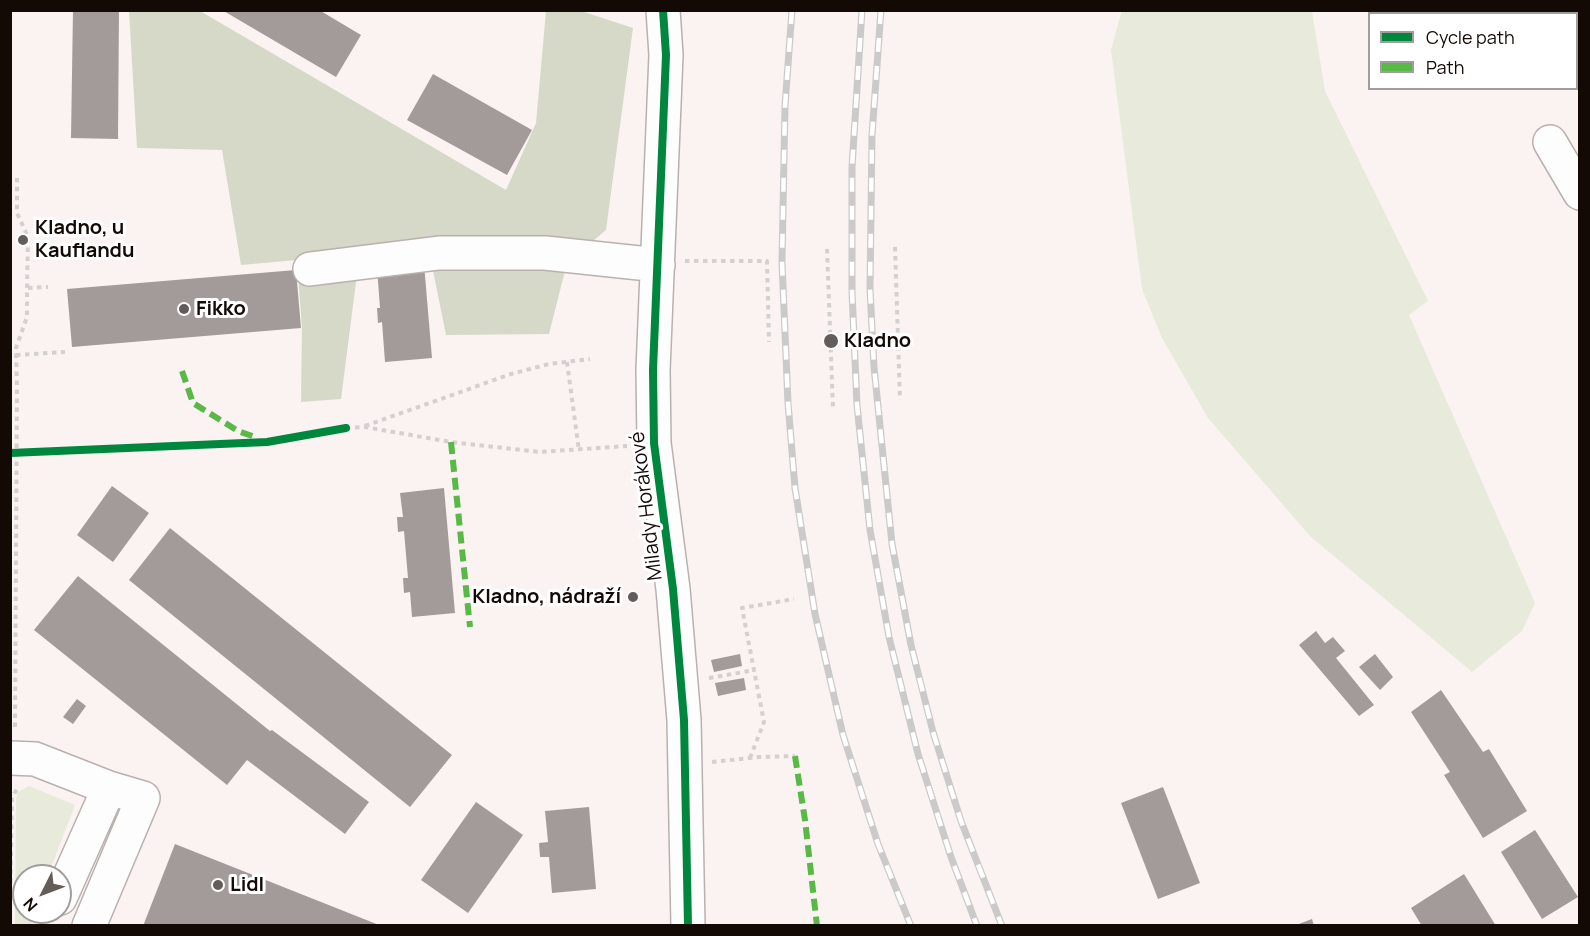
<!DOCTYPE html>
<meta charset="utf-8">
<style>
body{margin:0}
#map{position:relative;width:1590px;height:936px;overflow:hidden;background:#faf3f1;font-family:Manrope,sans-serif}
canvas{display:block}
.frame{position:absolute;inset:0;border:12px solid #130a06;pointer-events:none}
.legend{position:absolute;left:1368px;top:12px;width:210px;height:78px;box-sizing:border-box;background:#fff;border:2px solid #a19d9b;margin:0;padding:8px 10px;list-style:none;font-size:18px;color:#130a06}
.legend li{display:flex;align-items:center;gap:12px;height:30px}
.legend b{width:30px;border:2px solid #a19d9b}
.north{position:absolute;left:12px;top:864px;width:60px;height:60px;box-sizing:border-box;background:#fff;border:2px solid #a19d9b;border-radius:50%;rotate:228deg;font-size:16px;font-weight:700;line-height:24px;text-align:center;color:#130a06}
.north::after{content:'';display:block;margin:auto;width:21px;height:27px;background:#645c58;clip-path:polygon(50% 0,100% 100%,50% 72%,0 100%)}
</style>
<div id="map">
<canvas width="1590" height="936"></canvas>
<div class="frame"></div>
<ul class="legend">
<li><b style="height:8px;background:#00873e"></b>Cycle path</li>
<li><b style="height:8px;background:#58b947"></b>Path</li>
</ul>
<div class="north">N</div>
</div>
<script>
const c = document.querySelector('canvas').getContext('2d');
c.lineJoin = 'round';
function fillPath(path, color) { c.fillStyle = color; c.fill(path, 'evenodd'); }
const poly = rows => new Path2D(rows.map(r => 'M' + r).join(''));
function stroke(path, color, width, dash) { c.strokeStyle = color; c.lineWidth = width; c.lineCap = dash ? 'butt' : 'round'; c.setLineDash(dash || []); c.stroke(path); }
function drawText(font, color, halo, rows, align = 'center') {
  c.font = font + ' Manrope,sans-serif'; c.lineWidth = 6; c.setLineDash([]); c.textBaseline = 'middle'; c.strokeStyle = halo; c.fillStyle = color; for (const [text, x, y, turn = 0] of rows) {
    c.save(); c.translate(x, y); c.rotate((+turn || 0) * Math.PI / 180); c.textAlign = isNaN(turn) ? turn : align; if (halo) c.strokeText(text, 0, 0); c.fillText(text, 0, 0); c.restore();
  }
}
const green = poly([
 [1122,10,1312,11,1325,91,1428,301,1409,315,1535,603,1522,631,1472,672,1310,536,1208,418,1162,338,1142,289,1111,50],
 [29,786,75,805,48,876,24,876,24,912,34,912,32,925,15,925,16,799,18,792]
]);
const forest = poly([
 [129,11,200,11,506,190,536,123,546,11,581,11,633,28,606,230,567,263,549,334,446,335,430,256,359,259,341,399,301,402,302,328,297,260,241,265,222,150,137,148]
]);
const building = poly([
 [73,10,119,10,118,139,71,138],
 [222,10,319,10,361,35,336,77],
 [433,74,532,130,507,175,407,120],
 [424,264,432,358,385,362,382,322,378,323,377,308,380,308,377,268],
 [296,270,301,328,72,347,67,289],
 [112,486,149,513,113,562,77,535],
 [444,488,455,613,412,617,410,592,404,593,403,578,408,578,404,531,398,532,397,517,403,517,400,493],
 [170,528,452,755,410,807,129,580],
 [78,576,270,731,272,730,369,802,345,834,247,760,227,785,34,630],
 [1316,631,1325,643,1333,637,1345,651,1336,658,1374,705,1359,716,1299,645],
 [740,654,742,666,714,672,711,660],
 [1375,654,1393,677,1380,690,1359,667],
 [744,678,746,690,718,696,715,683],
 [1441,690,1483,752,1489,749,1527,811,1483,838,1444,775,1450,772,1411,712],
 [77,699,86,706,73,724,63,717],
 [1163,787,1200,883,1158,899,1121,803],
 [476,802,523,835,468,913,421,880],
 [589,807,596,889,552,893,549,857,540,857,539,843,548,842,545,811],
 [1535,830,1578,897,1542,919,1501,852],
 [175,844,379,925,379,926,143,926],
 [1464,874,1496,926,1422,926,1411,908],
 [1312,919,1314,926,1296,926,1296,925]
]);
const path = poly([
 [895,247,900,400],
 [827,249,833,408],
 [685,261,767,261,769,342],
 [28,288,48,287],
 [16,355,65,352],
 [567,362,579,451],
 [365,426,511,374,549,364,590,359],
 [346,428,365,427,451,442,540,452,627,446],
 [709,678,755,670],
 [15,727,17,386,16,348,27,317,27,289,28,237,17,213,17,178],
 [750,758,764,722,742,608,794,599],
 [712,762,759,757,795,756],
 [10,910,12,798,18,787]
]);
const minor = poly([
 [663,10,666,55,653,370,654,443,673,589,684,720,688,926],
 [1550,142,1580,193],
 [310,269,439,253,545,253,658,265],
 [10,758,35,759,109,788,60,898],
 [89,926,143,798,109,788]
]);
const rail = poly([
 [792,10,785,106,782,262,788,403,795,488,815,614,843,735,878,844,911,926],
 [862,10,852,167,852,292,857,405,870,530,889,637,918,754,951,857,977,926],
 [881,10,872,135,870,289,874,367,892,544,911,645,933,732,961,821,1002,926]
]);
const quiet = poly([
 [182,371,193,403,238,431,258,438],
 [451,442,470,627],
 [795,756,805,820,817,926]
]);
const cycleway = poly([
 [663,10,666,55,653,370,654,443,673,589,684,720,688,926],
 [10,453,267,442,346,428]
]);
const markers = [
 [23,240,6,"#645c58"],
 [184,309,6,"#645c58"],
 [831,341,8,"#645c58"],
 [633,597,6,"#645c58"],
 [218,885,6,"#645c58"]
];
const poiNames = [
 ["Kladno, u",35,228],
 ["Kauflandu",35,251],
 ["Fikko",196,309],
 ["Kladno",844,341],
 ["Kladno, nádraží",621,597,"right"],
 ["Lidl",230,885]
];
const streetNames = [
 ["Milady Horákové",647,506,-97]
];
fillPath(green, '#e8eadb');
fillPath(forest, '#d6d9c7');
fillPath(building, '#a39b99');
stroke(minor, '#b9b1ae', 36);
stroke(path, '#d4d0cf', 4, [4.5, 4.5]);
stroke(minor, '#fefdfd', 33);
stroke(rail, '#cccac9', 7);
stroke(rail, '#fff', 4.5, [14]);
stroke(quiet, '#58b947', 6, [12, 6]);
stroke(cycleway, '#00873e', 8);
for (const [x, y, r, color] of markers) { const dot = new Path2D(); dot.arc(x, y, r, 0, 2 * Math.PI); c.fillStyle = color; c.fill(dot); stroke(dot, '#fff', 2); }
drawText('bold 20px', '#130a06', '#fff', poiNames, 'left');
drawText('20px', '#130a06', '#fff', streetNames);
</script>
